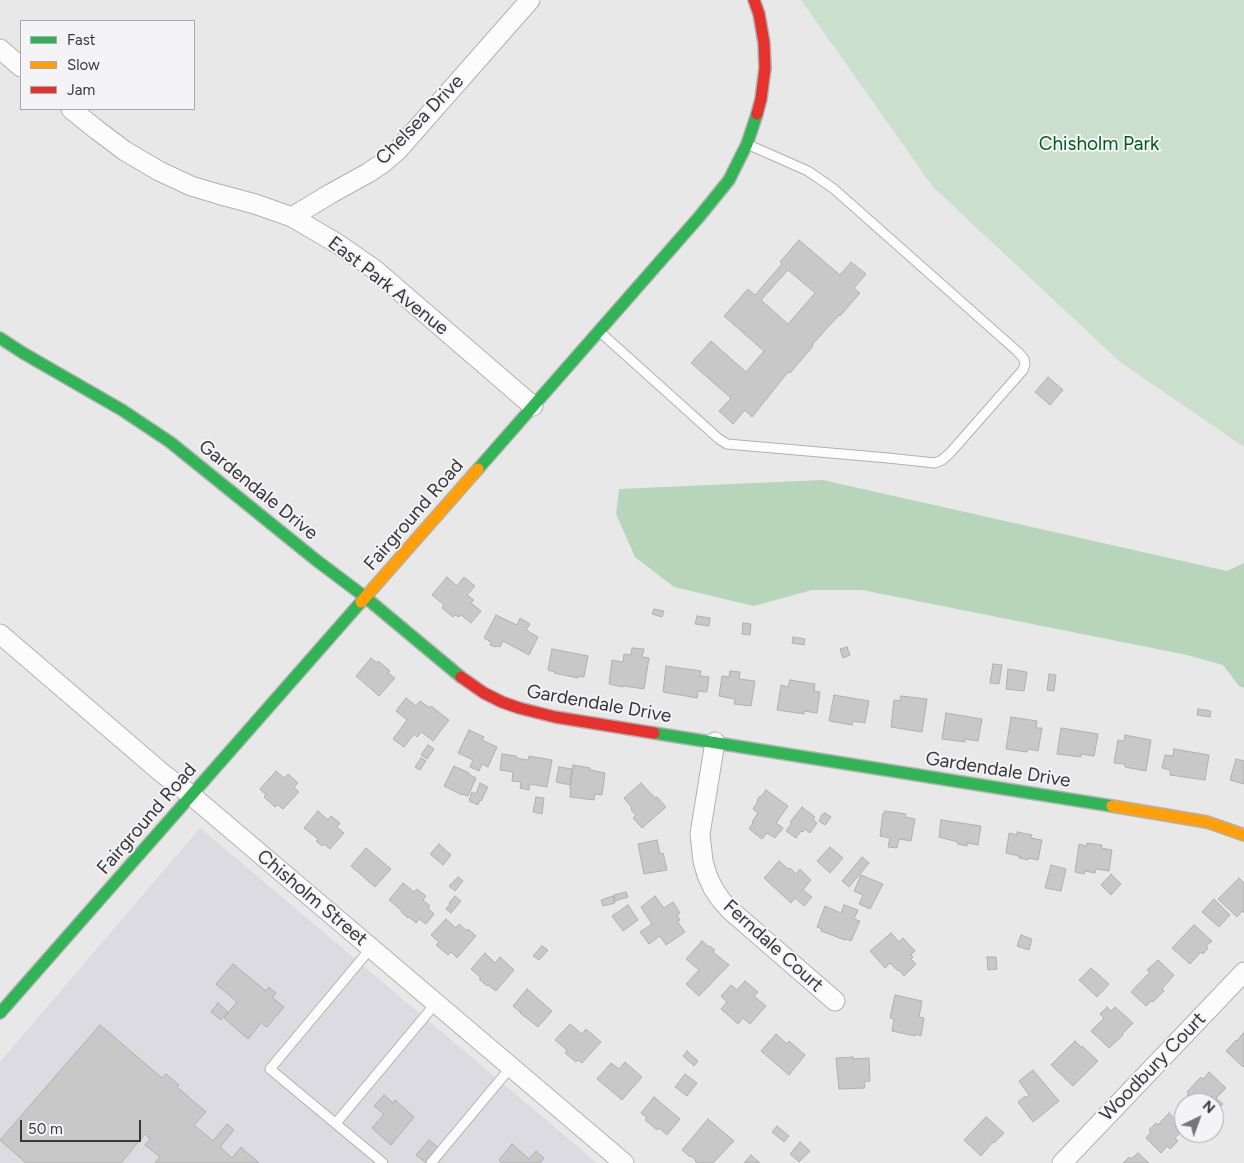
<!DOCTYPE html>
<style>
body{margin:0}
#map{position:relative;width:1244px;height:1163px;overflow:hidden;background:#e8e8e9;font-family:Figtree,sans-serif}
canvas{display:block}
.legend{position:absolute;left:20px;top:20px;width:175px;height:90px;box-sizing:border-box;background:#f4f4f7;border:1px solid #a9a9ab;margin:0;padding:6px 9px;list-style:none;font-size:15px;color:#383839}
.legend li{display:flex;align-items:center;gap:10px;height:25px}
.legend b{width:25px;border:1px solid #a9a9ab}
.north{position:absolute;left:1174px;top:1093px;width:50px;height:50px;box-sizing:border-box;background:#f4f4f7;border:1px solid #a9a9ab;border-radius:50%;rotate:42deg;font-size:14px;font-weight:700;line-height:20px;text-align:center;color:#383839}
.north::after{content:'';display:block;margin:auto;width:18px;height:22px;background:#767677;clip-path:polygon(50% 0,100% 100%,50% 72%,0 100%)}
.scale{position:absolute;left:20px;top:1120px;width:121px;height:22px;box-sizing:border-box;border:2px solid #383839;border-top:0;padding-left:6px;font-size:15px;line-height:18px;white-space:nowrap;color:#383839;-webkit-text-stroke:4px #f4f4f7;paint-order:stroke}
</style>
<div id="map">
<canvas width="1244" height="1163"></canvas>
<ul class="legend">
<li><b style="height:6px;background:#30b455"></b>Fast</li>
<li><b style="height:6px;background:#ff9f0a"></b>Slow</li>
<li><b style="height:6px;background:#e5322d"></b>Jam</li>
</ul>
<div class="north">N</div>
<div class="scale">50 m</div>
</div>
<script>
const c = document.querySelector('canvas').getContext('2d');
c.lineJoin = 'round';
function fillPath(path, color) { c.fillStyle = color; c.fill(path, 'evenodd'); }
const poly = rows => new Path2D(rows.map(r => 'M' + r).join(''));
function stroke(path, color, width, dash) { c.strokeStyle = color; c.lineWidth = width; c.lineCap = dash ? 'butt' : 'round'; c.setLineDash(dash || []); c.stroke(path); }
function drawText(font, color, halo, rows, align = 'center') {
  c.font = font + ' Figtree,sans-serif'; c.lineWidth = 4; c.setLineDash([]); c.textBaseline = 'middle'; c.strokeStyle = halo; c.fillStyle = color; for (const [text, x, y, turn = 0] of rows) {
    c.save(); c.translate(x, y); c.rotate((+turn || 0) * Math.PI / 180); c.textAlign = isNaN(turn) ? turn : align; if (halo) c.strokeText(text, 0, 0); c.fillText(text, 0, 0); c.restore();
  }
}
const built = poly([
 [200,828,597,1163,0,1163,0,1062]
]);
const green = poly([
 [801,0,1244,0,1244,447,1120,362,933,187]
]);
const forest = poly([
 [823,480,1227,571,1244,563,1244,688,1239,686,1223,665,1187,655,862,590,812,590,754,606,674,587,635,557,616,514,619,489]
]);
const building = poly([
 [799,240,840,275,851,262,866,274,854,288,860,293,840,316,839,315,812,345,813,346,790,373,788,372,752,417,745,410,733,424,719,411,731,398,691,363,711,341,746,372,764,351,724,316,748,289,755,295,782,264,780,262,799,240],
 [788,270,815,293,788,324,761,300,788,270],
 [1048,377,1063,390,1050,405,1035,392,1048,377],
 [447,577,457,586,464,577,475,586,467,595,474,600,471,603,481,611,471,623,461,615,459,617,455,615,453,617,442,608,444,605,432,595,447,577],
 [654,609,664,611,662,617,652,614,654,609],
 [496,615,517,625,520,618,530,624,526,630,538,637,529,655,503,641,500,647,497,646,496,647,490,645,491,642,484,638,496,615],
 [697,616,710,618,709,626,695,624,697,616],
 [743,623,751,624,750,635,742,634,743,623],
 [793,637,805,639,804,645,792,643,793,637],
 [847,647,850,655,843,658,840,649,847,647],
 [632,648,644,649,642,657,649,658,644,689,624,686,623,687,609,684,612,660,623,662,624,654,631,655,632,648],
 [552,649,588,656,584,677,578,676,578,678,554,673,555,672,548,670,552,649],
 [371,658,377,663,378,661,390,671,388,673,395,678,379,696,356,676,371,658],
 [993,664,1002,665,999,684,990,683,993,664],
 [666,666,701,671,700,676,709,677,707,692,698,691,697,698,663,692,666,666],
 [1008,669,1027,672,1024,691,1006,689,1008,669],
 [730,671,740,672,739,679,755,681,751,706,734,704,735,699,719,696,722,676,729,677,730,671],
 [1049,674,1056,675,1054,691,1047,690,1049,674],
 [790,680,815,684,814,691,820,692,817,713,804,711,804,714,777,710,781,685,788,687,790,680],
 [834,695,869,701,865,723,853,721,852,725,829,721,834,695],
 [901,696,927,699,922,732,891,727,894,700,900,701,901,696],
 [406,698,416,706,420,701,430,708,431,706,449,720,433,741,422,732,417,737,414,734,404,747,393,739,407,720,406,719,396,711,406,698],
 [1198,709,1211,711,1210,717,1197,715,1198,709],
 [946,713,982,719,978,741,965,739,965,742,942,739,946,713],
 [1011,717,1037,721,1036,728,1042,728,1038,751,1028,749,1027,752,1006,749,1011,717],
 [1061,728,1098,734,1094,756,1081,754,1081,757,1057,754,1061,728],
 [469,730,484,737,482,740,497,747,488,767,482,764,479,771,470,767,473,760,458,753,469,730],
 [1125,735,1151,740,1146,771,1125,767,1125,764,1114,763,1118,740,1124,741,1125,735],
 [428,745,434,749,427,759,421,755,428,745],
 [1174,749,1209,755,1205,780,1170,775,1170,770,1162,768,1165,755,1173,756,1174,749],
 [502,754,516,756,516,758,528,760,529,756,552,760,547,787,530,784,529,790,520,788,521,782,512,781,513,772,500,770,502,754],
 [421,758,426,761,420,770,415,767,421,758],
 [1236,759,1244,761,1244,784,1230,780,1236,759],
 [573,765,590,768,590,770,605,773,602,795,595,794,594,800,570,797,571,790,570,789,573,765],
 [454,766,469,773,468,774,476,778,468,796,462,794,462,795,444,786,454,766],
 [559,767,572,769,570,785,556,782,559,767],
 [276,771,284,778,288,774,298,783,294,787,299,792,283,809,278,805,275,807,264,797,266,795,260,789,276,771],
 [480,783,488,787,481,801,480,800,478,805,469,801,472,792,476,794,480,783],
 [641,783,655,798,657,797,666,807,642,828,633,818,636,815,631,810,632,808,624,798,641,783],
 [766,790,788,806,776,823,783,828,775,838,767,833,762,839,749,829,753,823,752,822,758,813,753,809,758,801,757,800,760,796,761,797,766,790],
 [536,797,544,798,542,814,533,812,536,797],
 [802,807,815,817,813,820,817,823,810,833,805,829,803,832,801,831,796,838,786,831,792,823,790,822,802,807],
 [318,811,328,820,331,816,340,823,337,827,344,833,330,849,324,844,322,846,316,841,318,839,304,828,318,811],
 [885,811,906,814,905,817,915,819,911,841,899,839,897,848,888,847,890,838,880,836,883,813,885,814,885,811],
 [825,813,831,817,825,825,819,821,822,814,824,814,825,813],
 [941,820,981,826,978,845,967,843,967,846,957,844,958,842,939,837,941,820],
 [1017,832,1032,835,1031,838,1042,840,1038,860,1028,858,1028,860,1019,858,1019,856,1006,853,1009,833,1017,835,1017,832],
 [657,840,660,854,663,853,667,870,644,874,638,844,657,840],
 [1087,843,1102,845,1101,848,1112,850,1109,871,1096,869,1095,873,1085,871,1084,874,1075,872,1079,844,1087,846,1087,843],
 [439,844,451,855,443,865,430,854,439,844],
 [830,847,843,858,830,873,817,861,830,847],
 [366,848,391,869,375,887,351,866,366,848],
 [862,857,869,863,849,887,842,881,862,857],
 [779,861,788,869,790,868,796,874,800,869,811,880,803,890,812,897,804,906,795,898,791,903,764,878,779,861],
 [1051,865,1066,869,1061,891,1045,888,1051,865],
 [1111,874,1121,884,1111,895,1101,885,1111,874],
 [861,875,883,884,870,909,859,904,863,895,854,891,861,875],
 [458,877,463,881,455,891,449,886,458,877],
 [1239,878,1244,883,1244,913,1242,911,1237,917,1218,899,1239,878],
 [403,883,414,892,417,889,426,896,423,900,430,906,428,908,434,914,426,924,419,919,416,923,409,917,408,918,401,912,402,911,389,900,403,883],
 [626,892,628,897,615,901,614,895,626,892],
 [455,896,461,901,451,913,446,909,450,904,449,903,455,896],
 [613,896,615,903,603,906,601,900,613,896],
 [655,896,664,908,673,902,680,913,677,915,680,920,677,921,685,932,666,945,660,936,649,944,640,932,652,924,641,907,655,896],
 [1214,899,1230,915,1219,927,1202,912,1214,899],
 [628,905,638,920,623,931,612,916,628,905],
 [844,905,858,910,854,919,860,921,851,941,846,939,845,940,821,931,822,929,817,927,825,906,841,913,844,905],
 [446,919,456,928,459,924,467,931,468,929,476,936,457,958,451,952,448,955,436,945,439,942,431,935,446,919],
 [1194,925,1212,941,1206,946,1208,948,1203,954,1201,952,1190,964,1172,948,1194,925],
 [891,933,899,942,903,938,915,951,911,955,913,957,911,959,916,964,904,976,899,970,898,971,890,963,885,968,870,951,891,933],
 [1021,935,1032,939,1029,950,1017,946,1021,935],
 [702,941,709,947,710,946,715,950,713,952,729,965,699,996,686,984,699,970,686,959,702,941],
 [542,946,548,950,539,960,533,956,542,946],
 [485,953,495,963,500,957,514,970,496,991,488,985,487,986,479,979,481,978,471,969,485,953],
 [987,957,996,957,997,969,988,970,987,957],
 [1158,960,1174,975,1162,989,1164,991,1153,1002,1151,1001,1146,1006,1131,992,1150,972,1147,970,1158,960],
 [233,964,266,991,269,987,276,993,272,997,284,1007,267,1027,261,1023,248,1039,224,1018,237,1002,216,984,233,964],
 [1091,968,1109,984,1097,997,1079,980,1091,968],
 [745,981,758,992,754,996,766,1006,750,1024,743,1018,738,1024,721,1009,727,1002,721,996,731,985,737,990,745,981],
 [527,989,552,1011,538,1027,520,1013,521,1013,513,1006,527,989],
 [895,995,922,1001,919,1017,924,1018,921,1036,915,1034,915,1036,892,1031,894,1019,890,1018,895,995],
 [218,1003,228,1012,221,1020,211,1012,218,1003],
 [1107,1007,1111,1011,1115,1007,1133,1023,1122,1034,1123,1035,1109,1048,1091,1031,1104,1018,1100,1014,1107,1007],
 [570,1024,582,1034,586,1029,601,1042,582,1063,578,1060,576,1062,565,1053,567,1050,555,1040,570,1024],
 [100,1025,162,1078,166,1074,179,1085,177,1087,206,1112,194,1125,213,1141,227,1124,234,1130,220,1147,232,1158,241,1147,259,1163,155,1163,160,1157,145,1145,150,1139,145,1134,121,1163,26,1163,0,1140,100,1025],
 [1244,1032,1244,1066,1243,1067,1226,1051,1236,1040,1237,1041,1244,1032],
 [776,1034,787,1044,789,1041,805,1055,789,1075,761,1051,776,1034],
 [1075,1041,1081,1047,1082,1046,1098,1061,1073,1086,1051,1065,1075,1041],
 [687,1051,698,1061,694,1066,683,1056,687,1051],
 [853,1057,853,1059,869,1058,870,1081,864,1082,865,1088,839,1089,836,1058,853,1057],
 [625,1062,642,1077,622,1100,597,1079,611,1063,619,1069,625,1062],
 [1033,1070,1059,1101,1033,1122,1018,1102,1025,1096,1026,1098,1029,1095,1019,1081,1033,1070],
 [1209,1072,1226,1088,1216,1098,1223,1104,1214,1113,1214,1103,1195,1103,1187,1095,1189,1093,1187,1092,1201,1077,1203,1079,1209,1072],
 [685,1074,697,1083,687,1096,675,1087,685,1074],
 [384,1095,393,1103,395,1100,414,1117,391,1145,372,1128,384,1114,374,1106,384,1095],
 [654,1097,680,1119,667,1135,659,1128,657,1130,645,1120,647,1118,641,1113,654,1097],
 [1169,1113,1184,1127,1184,1129,1175,1138,1178,1141,1170,1149,1167,1146,1161,1153,1146,1138,1151,1132,1149,1130,1156,1123,1158,1125,1169,1113],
 [986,1117,1004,1133,994,1143,993,1142,981,1156,964,1140,986,1117],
 [708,1119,734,1141,713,1163,697,1163,695,1161,696,1160,691,1156,690,1157,682,1150,708,1119],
 [777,1126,789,1136,784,1142,772,1132,777,1126],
 [429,1140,440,1149,428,1163,426,1163,416,1155,429,1140],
 [800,1142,810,1151,799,1162,790,1154,800,1142],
 [512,1144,529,1159,536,1151,544,1158,540,1163,502,1163,499,1160,512,1144],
 [1138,1153,1149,1163,1123,1163,1129,1157,1131,1159,1138,1153],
 [751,1155,760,1163,744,1163,751,1155]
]);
const lane = poly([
 [600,332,719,439,727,444,888,458,935,463,942,460,950,453,1023,370,1025,364,1024,359,1018,352,834,189,808,171,749,145],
 [371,948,270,1069,383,1163],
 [336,1123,436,1003],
 [431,1163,511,1067]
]);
const street = poly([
 [0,49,21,67],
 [71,109,97,130,125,151,159,171,191,186,218,194,255,204,292,217,338,244,374,269,533,406],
 [292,217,330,194,368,173,383,163,398,150,530,0],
 [0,634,162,773,191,795,624,1163],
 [715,742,700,834,703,861,707,875,713,888,721,900,730,910,835,1001],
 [1062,1163,1244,972]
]);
const fast = poly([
 [0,338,23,353,122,410,170,442,316,560,365,597,461,677],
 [478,469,699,217,729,180,747,144,757,114],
 [654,733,1112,806],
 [0,1013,361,602]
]);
const slow = poly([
 [361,602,478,469],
 [1112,806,1207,822,1244,835]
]);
const jam = poly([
 [754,0,759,14,764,43,765,68,761,99,757,114],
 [461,677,484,693,502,702,519,708,555,717,654,733]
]);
const streetNames = [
 ["Chelsea Drive",420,120,-46],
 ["East Park Avenue",388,286,38],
 ["Gardendale Drive",258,490,39],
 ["Fairground Road",414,515,-49],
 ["Gardendale Drive",599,704,10],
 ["Gardendale Drive",998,770,9],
 ["Fairground Road",147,819,-49],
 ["Chisholm Street",312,898,40],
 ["Ferndale Court",773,946,42],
 ["Woodbury Court",1153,1067,-46]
];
const parkNames = [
 ["Chisholm Park",1099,144]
];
fillPath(built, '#dbdbe1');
fillPath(green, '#cbdfcd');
fillPath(forest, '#b7d5ba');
fillPath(building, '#c8c8c9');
stroke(building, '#b1b0b1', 1);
stroke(lane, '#b1b1b2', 11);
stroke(street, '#b1b1b2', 21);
stroke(fast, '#b1b1b2', 14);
stroke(slow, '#b1b1b2', 14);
stroke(jam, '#b1b1b2', 14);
stroke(lane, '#fcfcfc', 9);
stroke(street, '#fcfcfc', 19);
stroke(fast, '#30b455', 11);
stroke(slow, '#ff9f0a', 11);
stroke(jam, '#e5322d', 11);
drawText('19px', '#383839', '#f4f4f7', streetNames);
drawText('19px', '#005a1c', '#f4f4f7', parkNames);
</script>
